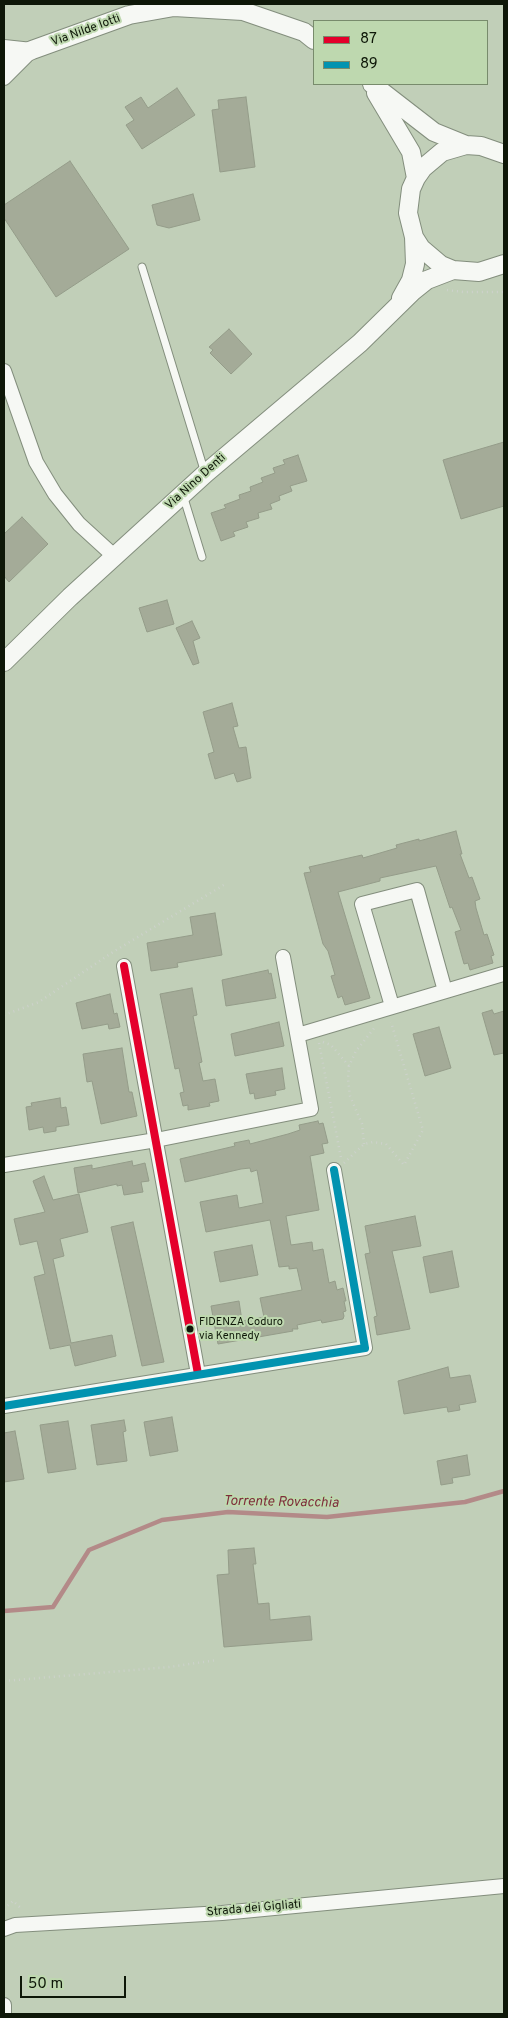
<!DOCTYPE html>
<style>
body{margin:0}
#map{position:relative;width:508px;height:2018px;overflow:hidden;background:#c1cfb8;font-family:Overpass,sans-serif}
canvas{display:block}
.frame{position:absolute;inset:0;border:5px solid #0e1708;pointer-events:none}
.legend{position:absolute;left:313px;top:20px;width:175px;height:65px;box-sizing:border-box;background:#bed8af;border:1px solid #788b6c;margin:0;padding:6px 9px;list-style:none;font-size:15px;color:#0e1708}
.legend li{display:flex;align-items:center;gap:10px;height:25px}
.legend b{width:25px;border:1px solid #788b6c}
.scale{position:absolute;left:20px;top:1976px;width:106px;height:22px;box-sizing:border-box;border:2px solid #0e1708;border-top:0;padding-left:6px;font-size:15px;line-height:18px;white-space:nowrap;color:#0e1708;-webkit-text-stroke:4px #bed8af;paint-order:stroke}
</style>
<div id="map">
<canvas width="508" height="2018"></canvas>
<div class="frame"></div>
<ul class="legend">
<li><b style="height:6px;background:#e4002b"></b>87</li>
<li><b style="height:6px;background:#0293b0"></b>89</li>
</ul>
<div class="scale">50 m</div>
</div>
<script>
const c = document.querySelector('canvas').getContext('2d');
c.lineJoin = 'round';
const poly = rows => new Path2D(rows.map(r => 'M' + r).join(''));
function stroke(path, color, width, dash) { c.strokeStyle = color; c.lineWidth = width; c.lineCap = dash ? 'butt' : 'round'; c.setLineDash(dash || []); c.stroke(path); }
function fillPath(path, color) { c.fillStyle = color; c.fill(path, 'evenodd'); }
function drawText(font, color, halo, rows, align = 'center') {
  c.font = font + ' Overpass,sans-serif'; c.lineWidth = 4; c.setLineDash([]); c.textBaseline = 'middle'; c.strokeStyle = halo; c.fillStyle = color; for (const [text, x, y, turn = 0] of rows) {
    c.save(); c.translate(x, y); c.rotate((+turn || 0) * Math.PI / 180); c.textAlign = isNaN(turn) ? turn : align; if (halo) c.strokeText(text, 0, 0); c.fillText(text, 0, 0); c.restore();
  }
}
const stream = poly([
 [4,1611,53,1607,89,1550,162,1520,228,1512,327,1517,465,1502,504,1491]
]);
const building = poly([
 [177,88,195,115,142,149,126,125,134,120,125,107,141,97,148,108,177,88],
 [246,97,255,167,220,172,212,110,219,109,218,100,246,97],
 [70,161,129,249,56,297,4,218,4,205,70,161],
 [193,194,200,220,169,228,157,225,152,205,193,194],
 [229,329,252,354,231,374,210,353,213,350,209,347,229,329],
 [504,442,504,506,461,519,443,460,504,442],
 [298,455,307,481,290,486,292,491,279,496,280,500,270,504,272,509,258,513,259,518,246,522,248,527,233,532,235,536,221,541,211,513,226,508,224,505,240,499,239,495,251,491,250,487,263,482,261,478,275,473,273,468,285,464,283,460,298,455],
 [22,517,48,544,9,582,4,576,4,534,22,517],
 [167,600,174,624,147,632,139,608,167,600],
 [192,621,200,638,193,641,199,663,193,665,176,628,192,621],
 [232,703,238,726,233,727,239,748,246,747,251,778,237,782,234,773,215,779,208,754,214,752,203,712,232,703],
 [456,831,462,854,460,854,469,878,472,877,480,899,475,901,476,908,484,935,487,934,494,955,491,956,493,963,470,970,468,963,464,964,455,932,461,930,452,907,450,908,436,866,380,878,380,881,338,892,370,998,345,1005,342,996,338,998,331,976,335,975,328,951,323,944,304,873,311,872,309,867,362,855,363,858,397,848,396,845,419,839,419,841,456,831],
 [215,913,222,955,177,963,178,967,151,971,147,943,193,935,190,917,215,913],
 [268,970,269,974,271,973,276,998,226,1006,222,980,268,970],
 [192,988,197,1015,193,1016,202,1062,199,1063,203,1081,215,1079,219,1101,209,1103,210,1106,188,1110,188,1105,183,1106,180,1093,184,1092,179,1068,175,1069,160,994,192,988],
 [110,994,114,1014,117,1013,120,1027,109,1029,108,1024,82,1029,76,1003,110,994],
 [492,1010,494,1014,504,1011,504,1053,494,1055,482,1013,492,1010],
 [279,1022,284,1046,235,1056,231,1034,279,1022],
 [439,1027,451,1068,425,1076,413,1034,439,1027],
 [122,1048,129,1092,132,1092,137,1116,101,1124,92,1081,87,1082,83,1054,122,1048],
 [282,1068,285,1089,275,1091,276,1095,255,1099,254,1093,250,1094,246,1074,282,1068],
 [60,1098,61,1108,66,1107,69,1125,56,1127,56,1131,44,1133,43,1127,29,1130,26,1107,32,1106,31,1103,60,1098],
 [318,1121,319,1124,323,1123,328,1143,322,1144,324,1153,310,1156,319,1210,286,1216,291,1245,312,1242,313,1251,323,1249,329,1283,335,1281,337,1290,343,1288,346,1301,344,1301,346,1311,343,1312,344,1316,343,1319,322,1323,321,1320,297,1325,298,1329,292,1329,293,1331,218,1344,211,1306,239,1301,242,1321,264,1317,260,1298,302,1290,297,1268,289,1269,289,1266,279,1267,270,1220,206,1232,200,1202,237,1195,239,1208,263,1203,257,1170,251,1172,250,1168,241,1169,185,1182,180,1159,235,1146,234,1143,249,1140,250,1144,288,1134,300,1130,299,1125,318,1121],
 [132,1161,133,1166,145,1163,149,1181,141,1182,143,1192,124,1195,122,1185,117,1186,117,1184,78,1193,74,1168,92,1165,92,1169,132,1161],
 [44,1176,53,1200,79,1194,88,1232,60,1239,64,1256,53,1259,71,1343,112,1335,116,1356,75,1366,70,1345,50,1349,34,1277,45,1274,37,1241,20,1245,14,1219,45,1212,33,1181,44,1176],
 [415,1216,421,1246,392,1251,410,1329,377,1335,374,1317,377,1316,365,1254,370,1253,365,1226,415,1216],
 [133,1222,164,1362,142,1366,111,1227,133,1222],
 [252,1245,258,1275,220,1282,214,1252,252,1245],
 [452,1251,459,1287,430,1293,423,1257,452,1251],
 [448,1367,450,1378,470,1375,476,1402,459,1405,460,1410,448,1412,447,1407,404,1414,398,1381,448,1367],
 [172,1417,178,1451,150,1456,144,1422,172,1417],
 [124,1420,126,1431,123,1432,127,1461,97,1465,91,1425,124,1420],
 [68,1421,76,1469,48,1473,40,1425,68,1421],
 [15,1431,24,1479,4,1482,4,1433,15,1431],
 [467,1455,470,1475,452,1478,453,1483,441,1485,437,1461,467,1455],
 [254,1548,256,1564,253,1564,258,1604,269,1603,270,1620,310,1616,312,1640,224,1647,217,1575,229,1574,228,1550,254,1548]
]);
const path = poly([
 [447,290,463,292,504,292],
 [4,1015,39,1002,113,952,227,883],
 [323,1042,331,1045,349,1066],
 [319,1043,341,1158],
 [364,1144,362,1124,350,1096,348,1079,349,1066,356,1051,375,1027],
 [344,1163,364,1144,373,1142,386,1144,404,1165,423,1130,391,1022],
 [4,1681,169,1667,217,1660],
 [4,1909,13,1901,22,1909]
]);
const service = poly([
 [142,267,205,473],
 [183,495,202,557]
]);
const minor = poly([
 [4,47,32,50],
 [4,78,26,56],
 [4,371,36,462,55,494,79,524,114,556],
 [124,966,198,1374],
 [392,1006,362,904,417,890,445,991],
 [298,1035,503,974],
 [4,1165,156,1140,311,1109,283,957],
 [4,1406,365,1348,334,1170],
 [4,1929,15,1925,222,1913,504,1886],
 [4,2005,4,2014]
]);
const tertiary = poly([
 [4,63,32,50,129,15,174,7,243,11,304,32,314,40],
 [372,84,434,132,466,145],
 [376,93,411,152,416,178],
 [504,154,481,146,466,145,442,152,423,168,416,178,411,189,408,213,414,237,421,248,441,265,453,270,479,272,504,264],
 [401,298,411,280,415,264,414,237],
 [4,662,70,597,206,473,360,343,412,292,427,280,453,270]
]);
const bus1 = poly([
 [124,966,198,1374]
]);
const bus2 = poly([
 [4,1406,365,1348,334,1170]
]);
const markers = [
 [190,1329,4.5,"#0e1708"]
];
const busNames = [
 ["FIDENZA Coduro",199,1323],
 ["via Kennedy",199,1337]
];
const streetNames = [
 ["Via Nilde Iotti",86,31,-20],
 ["Via Nino Denti",196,482,-42],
 ["Strada dei Gigliati",254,1909,-5]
];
const waterNames = [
 ["Torrente Rovacchia",281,1503,1]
];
stroke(stream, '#b38a88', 4.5);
fillPath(building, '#a4ab98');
stroke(building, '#949c89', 1);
stroke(service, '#838e7d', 9);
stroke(minor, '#838e7d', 16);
stroke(tertiary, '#838e7d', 20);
stroke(path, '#cdd2cb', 2.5, [1, 4]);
stroke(service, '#f6f8f4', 7);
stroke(minor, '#f6f8f4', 14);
stroke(tertiary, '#f6f8f4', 18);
stroke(bus1, '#e4002b', 8);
stroke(bus2, '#0293b0', 8);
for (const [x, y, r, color] of markers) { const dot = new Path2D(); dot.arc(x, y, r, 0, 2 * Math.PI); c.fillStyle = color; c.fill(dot); stroke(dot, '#bed8af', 2); }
drawText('11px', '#0e1708', '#bed8af', busNames, 'left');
drawText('12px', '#0e1708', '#bed8af', streetNames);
drawText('italic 14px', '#7e2e3a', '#bed8af', waterNames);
</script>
